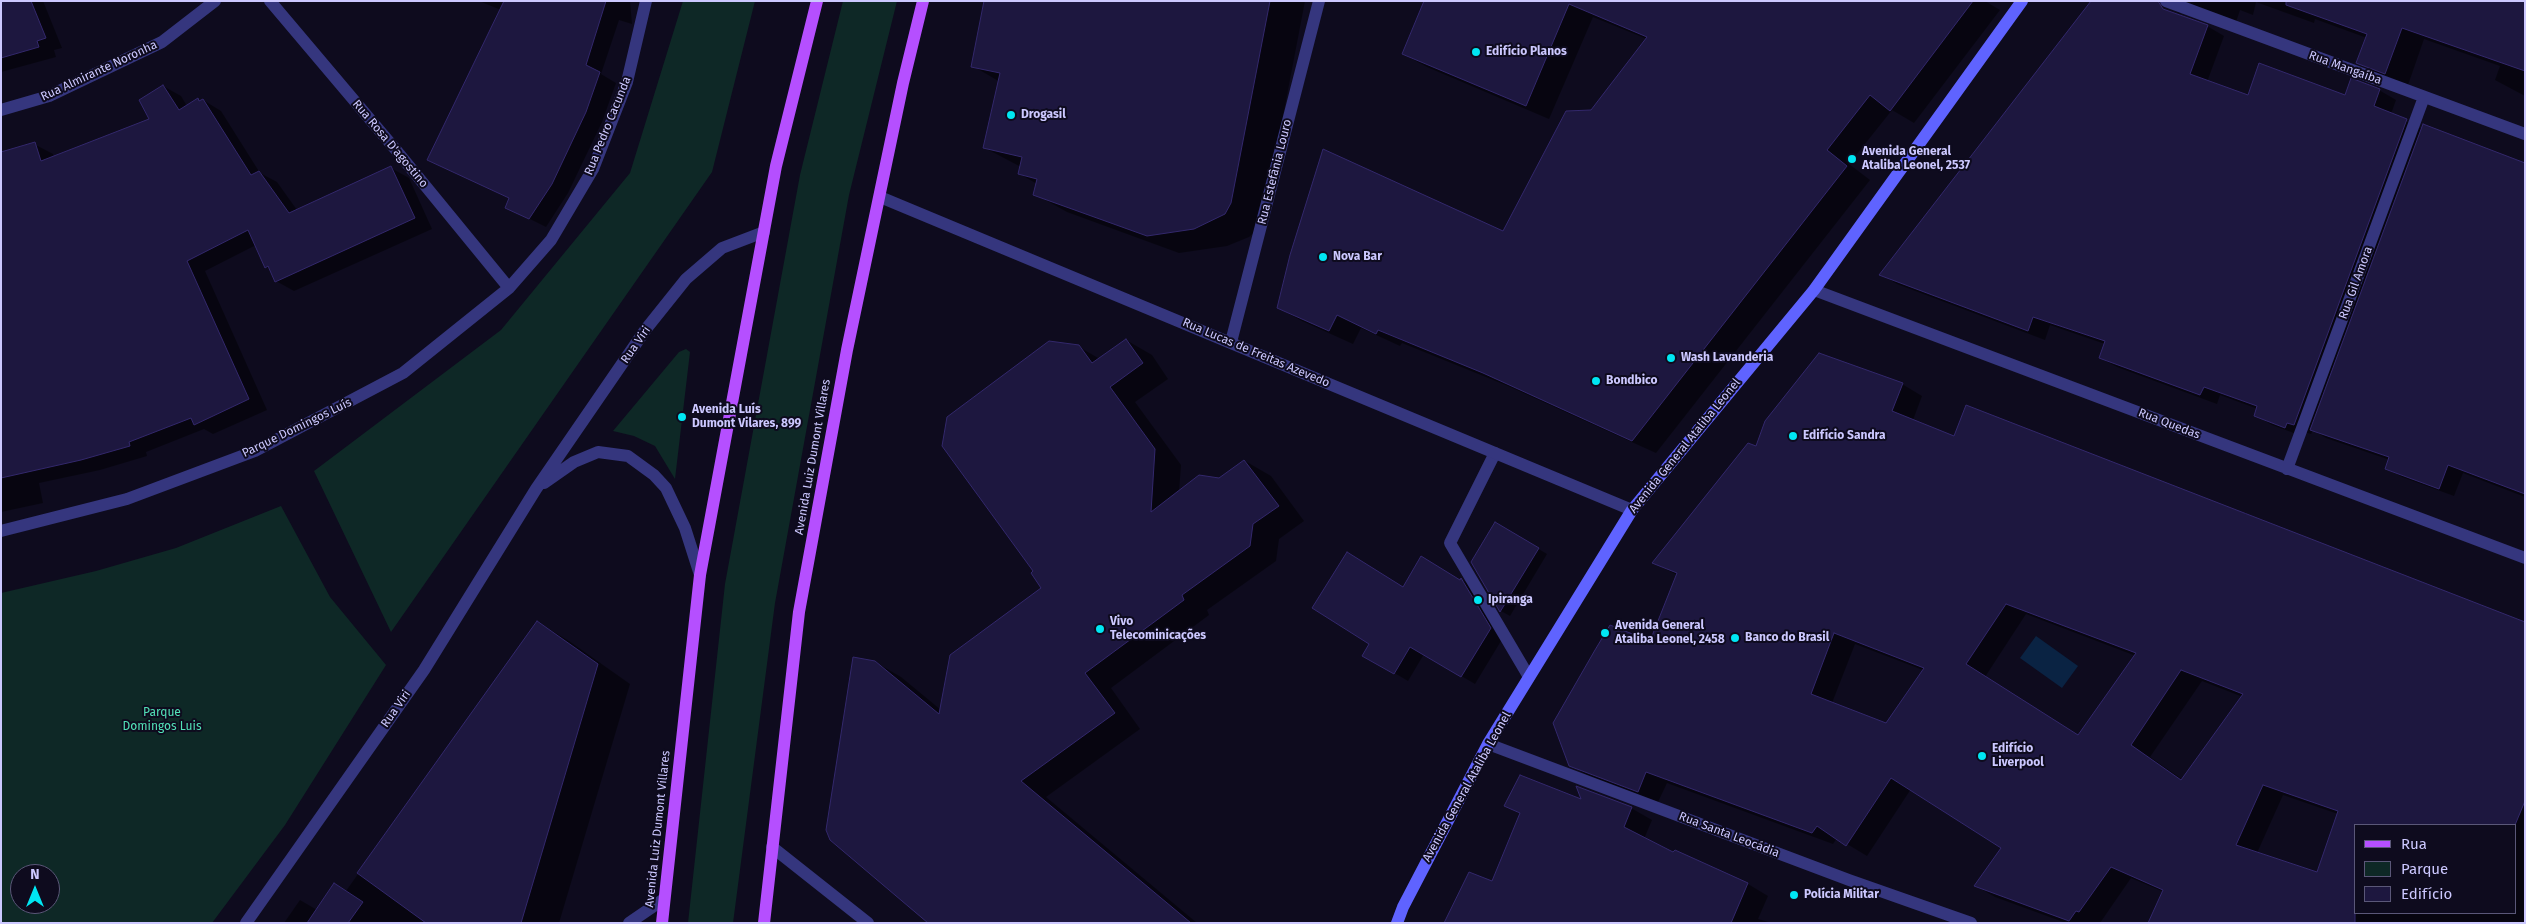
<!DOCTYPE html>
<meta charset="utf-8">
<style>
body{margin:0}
#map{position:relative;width:2526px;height:924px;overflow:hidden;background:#0e0b1e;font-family:"Fira Sans",sans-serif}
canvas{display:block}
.frame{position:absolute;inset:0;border:2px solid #ccc8ff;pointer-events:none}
.legend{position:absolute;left:2354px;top:824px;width:162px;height:90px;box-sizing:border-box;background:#0e0b1e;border:1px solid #5a5778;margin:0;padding:6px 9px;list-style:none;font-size:15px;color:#ccc8ff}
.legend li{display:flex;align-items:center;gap:10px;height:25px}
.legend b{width:25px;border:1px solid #5a5778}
.north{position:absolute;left:10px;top:864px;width:50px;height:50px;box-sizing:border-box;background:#0e0b1e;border:1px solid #5a5778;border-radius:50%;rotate:0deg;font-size:14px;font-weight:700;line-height:20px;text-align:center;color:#ccc8ff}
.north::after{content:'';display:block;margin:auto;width:18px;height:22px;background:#00e6f3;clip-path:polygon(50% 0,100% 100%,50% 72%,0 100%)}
</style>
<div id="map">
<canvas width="2526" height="924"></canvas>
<div class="frame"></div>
<ul class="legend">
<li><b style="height:6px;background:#b54fff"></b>Rua</li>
<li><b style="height:14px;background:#0e2826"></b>Parque</li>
<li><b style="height:14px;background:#1d173f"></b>Edifício</li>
</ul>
<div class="north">N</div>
</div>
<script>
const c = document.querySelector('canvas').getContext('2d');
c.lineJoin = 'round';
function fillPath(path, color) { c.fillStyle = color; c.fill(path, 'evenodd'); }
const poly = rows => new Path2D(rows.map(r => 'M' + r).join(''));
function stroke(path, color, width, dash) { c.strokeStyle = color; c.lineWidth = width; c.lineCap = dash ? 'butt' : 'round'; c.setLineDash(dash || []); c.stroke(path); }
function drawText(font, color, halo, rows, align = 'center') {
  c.font = font + ' "Fira Sans",sans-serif'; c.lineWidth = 4; c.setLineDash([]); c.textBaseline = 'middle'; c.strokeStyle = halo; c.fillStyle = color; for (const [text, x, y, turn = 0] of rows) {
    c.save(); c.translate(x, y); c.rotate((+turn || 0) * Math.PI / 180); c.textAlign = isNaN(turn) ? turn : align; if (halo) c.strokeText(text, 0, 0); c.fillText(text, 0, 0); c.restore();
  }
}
const green = poly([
 [683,1,755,1,712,172,391,632,314,471,501,330,630,173],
 [843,1,897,1,849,195,775,603,733,923,688,923,725,584,800,175],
 [686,349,690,352,675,479,655,446,634,436,613,431,679,352],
 [281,506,330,597,386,665,285,825,212,923,1,923,1,593,96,571,176,548],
 [20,874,50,874,50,904,20,904]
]);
const water = poly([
 [2036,636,2078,666,2062,688,2020,658]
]);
const shadow = poly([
 [1,1,43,1,62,48,54,50,56,57,1,72],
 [479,1,630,1,632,24,619,20,601,74,616,83,602,122,568,193,546,227,506,207,510,199,429,159,501,10],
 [986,1,1305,1,1262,226,1249,237,1227,246,1179,253,1067,212,1035,194,1037,184,1020,174,1021,167,985,148,1000,82,973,66],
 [1425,1,1985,1,2000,10,1914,123,1892,110,1849,164,1870,180,1656,453,1508,386,1402,343,1400,346,1361,328,1353,344,1302,321,1278,308,1503,233,1647,39,1593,17,1549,119,1427,67,1403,54],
 [2159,1,2525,1,2525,96,2495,80,2500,66,2424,39,2408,85,2380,75,2358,62,2367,38,2315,19,2314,23,2256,2,2253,15,2240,10,2236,22,2183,7,2180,14],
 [2207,26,2224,36,2207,82,2249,97,2346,96,2379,90,2396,100,2391,114,2422,129,2525,164,2525,497,2463,473,2454,496,2402,477,2387,468,2390,460,2326,438,2313,430,2311,434,2304,432,2302,436,2272,425,2255,415,2258,409,2220,395,2217,404,2117,367,2100,358,2105,344,2050,325,2045,340,1897,284,1881,274],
 [163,86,181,96,187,106,198,100,203,100,221,111,260,173,277,182,297,210,391,168,409,178,432,229,294,291,276,281,271,269,266,267,256,245,205,271,267,410,213,434,204,429,146,452,147,456,100,470,39,483,43,503,1,512,1,166,34,144,53,154,54,158,151,120],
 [1126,340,1152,355,1168,379,1135,402,1181,465,1179,492,1220,479,1245,461,1271,476,1304,521,1279,539,1276,561,1207,610,1209,615,1111,688,1140,729,1046,797,1197,923,930,923,875,662,901,677,941,710,1043,589,1035,572,1079,347,1100,359],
 [1819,354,1902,384,1922,396,1913,420,1955,438,2525,623,2525,923,2149,923,2164,892,2131,878,2100,923,2066,923,1995,897,1976,886,2003,847,1911,789,1867,856,1837,838,1833,844,1667,783,1658,802,1590,777,1570,765,1651,643,1677,575,1654,563,1757,448],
 [2026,614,2136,656,2079,736,1985,677],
 [1855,644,1923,670,1887,725,1832,703],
 [2202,681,2243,697,2183,780,2150,757],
 [2283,795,2338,814,2318,874,2257,853],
 [2355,825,2515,825,2515,913,2355,913],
 [1495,523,1547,554,1510,616,1501,611,1472,562],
 [1462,580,1475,587,1504,636,1475,684,1424,654,1408,681,1364,655,1404,588],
 [537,622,569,641,630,684,559,923,284,923,300,900,317,910,335,884,346,891],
 [1583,801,1631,808,1652,820,1644,839,1674,854,1675,852,1748,884,1768,896,1758,919,1772,923,1445,923,1493,883,1520,814,1506,806]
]);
const building = poly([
 [1,1,31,1,46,38,37,41,39,47,1,58,1,1],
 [504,1,606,1,586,65,600,72,586,112,552,184,529,219,505,208,509,198,427,160,504,1],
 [984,1,1270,1,1231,203,1225,214,1194,229,1147,236,1033,195,1037,179,1018,174,1022,157,983,148,1000,73,971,67,984,1],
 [1424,1,1973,1,1890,111,1870,95,1827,150,1847,166,1632,441,1483,373,1378,330,1376,334,1337,315,1329,331,1277,308,1290,255,1323,149,1503,231,1566,111,1591,110,1647,37,1569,4,1526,106,1402,54,1424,1],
 [2091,1,2158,1,2163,9,2208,25,2190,74,2248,95,2259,63,2345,95,2351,78,2380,89,2374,106,2407,119,2294,425,2287,423,2285,428,2254,416,2257,406,2204,387,2200,395,2099,358,2105,341,2033,317,2028,331,1879,275,2091,1],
 [2286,1,2525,1,2525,71,2402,28,2385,74,2356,63,2367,34,2286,5,2286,1],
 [163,85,179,110,198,98,199,101,203,99,251,175,259,171,289,213,391,166,415,218,275,282,268,266,265,268,248,230,187,261,249,399,194,425,191,418,129,442,130,446,81,460,1,478,1,152,35,142,41,161,149,119,139,100,163,85],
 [2423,124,2525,163,2525,494,2448,465,2439,489,2385,469,2389,457,2310,430,2423,124],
 [1126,339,1143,363,1110,387,1155,449,1151,512,1199,475,1219,478,1244,460,1279,506,1253,524,1250,546,1182,595,1184,600,1085,673,1115,713,1021,781,1191,923,928,923,830,840,826,830,853,657,875,661,939,714,950,655,1041,588,1031,573,1033,571,942,446,947,417,1049,341,1079,345,1092,363,1126,339],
 [1819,353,1903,383,1892,411,1954,436,1966,405,2525,622,2525,801,2515,825,2355,825,2355,923,2148,923,2163,890,2111,867,2079,912,2076,911,2069,921,1974,886,2001,848,1891,778,1846,846,1817,826,1812,833,1646,772,1638,792,1569,766,1553,723,1595,650,1610,625,1650,641,1677,573,1652,563,1748,443,1756,446,1765,421,1819,353],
 [2006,604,2136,653,2078,735,1966,664,2006,604],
 [1834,633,1924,668,1886,723,1811,694,1834,633],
 [2181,670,2243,694,2181,780,2131,745,2181,670],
 [2263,785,2338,811,2317,872,2236,845,2263,785],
 [1495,522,1539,548,1500,612,1471,562,1495,522],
 [1347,552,1403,587,1421,556,1460,580,1461,578,1491,628,1461,677,1410,647,1394,674,1362,656,1369,644,1312,608,1347,552],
 [537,621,598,664,521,923,426,923,357,873,537,621],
 [1520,775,1581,799,1576,786,1632,807,1624,827,1673,852,1675,850,1748,883,1731,923,1444,923,1469,872,1492,881,1520,813,1504,806,1520,775],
 [334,883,363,902,348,923,307,923,334,883]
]);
const lane = poly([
 [1495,453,1450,543,1529,677]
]);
const street = poly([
 [270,1,396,150,509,288],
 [2166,1,2525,134],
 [1,110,49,96,162,42,215,1],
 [880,197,1632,510],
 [1814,290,2525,558],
 [1231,342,1319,1],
 [2287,469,2424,97],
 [544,483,574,462,598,452,628,456,654,475,666,488,685,528,700,575],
 [1,531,127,499,255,451,403,373,509,288,551,240,593,169,627,82,646,1],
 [1488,744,1849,880,1971,923],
 [772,847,868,923],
 [246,923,424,670,536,489,646,329,686,279,722,248,764,232],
 [629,923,664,899]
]);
const secondary = poly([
 [1397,923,1403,907,1488,744,1632,510,1814,290,2022,1]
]);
const primary = poly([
 [662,923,700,575,776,166,817,1],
 [764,923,799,612,847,350,903,83,923,1]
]);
const markers = [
 [1476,52,5,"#00e6f3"],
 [1011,115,5,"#00e6f3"],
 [1852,159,5,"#00e6f3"],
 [1323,257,5,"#00e6f3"],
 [1671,358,5,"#00e6f3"],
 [1596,381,5,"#00e6f3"],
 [682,417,5,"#00e6f3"],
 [1793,436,5,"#00e6f3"],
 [1478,600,5,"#00e6f3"],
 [1100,629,5,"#00e6f3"],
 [1605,633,5,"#00e6f3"],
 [1735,638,5,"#00e6f3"],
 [1982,756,5,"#00e6f3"],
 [1794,895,5,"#00e6f3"]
];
const poiNames = [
 ["Edifício Planos",1486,52],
 ["Drogasil",1021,115],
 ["Avenida General",1862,152],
 ["Ataliba Leonel, 2537",1862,166],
 ["Nova Bar",1333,257],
 ["Wash Lavanderia",1681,358],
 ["Bondbico",1606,381],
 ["Avenida Luís",692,410],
 ["Dumont Vilares, 899",692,424],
 ["Edifício Sandra",1803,436],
 ["Ipiranga",1488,600],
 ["Vivo",1110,622],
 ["Telecominicações",1110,636],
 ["Avenida General",1615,626],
 ["Ataliba Leonel, 2458",1615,640],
 ["Banco do Brasil",1745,638],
 ["Edifício",1992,749],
 ["Liverpool",1992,763],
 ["Polícia Militar",1804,895]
];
const streetNames = [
 ["Rua Mangaíba",2345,68,20],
 ["Rua Almirante Noronha",99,71,-25],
 ["Rua Pedro Cacunda",608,126,-68],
 ["Rua Rosa D'agostino",390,144,50],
 ["Rua Estefânia Louro",1275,172,-76],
 ["Rua Gil Amora",2356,283,-70],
 ["Rua Viri",636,345,-55],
 ["Rua Lucas de Freitas Azevedo",1256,353,23],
 ["Rua Quedas",2169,424,21],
 ["Parque Domingos Luís",297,428,-26],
 ["Avenida General Ataliba Leonel",1685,446,-51],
 ["Avenida Luiz Dumont Villares",813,457,-80],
 ["Rua Viri",396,709,-55],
 ["Avenida General Ataliba Leonel",1467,787,-61],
 ["Avenida Luiz Dumont Villares",658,829,-84],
 ["Rua Santa Leocádia",1729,835,21]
];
const parkNames = [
 ["Parque",162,713],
 ["Domingos Luis",162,727]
];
fillPath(green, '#0e2826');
fillPath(water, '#0a2343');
fillPath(shadow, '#0007');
fillPath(building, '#1d173f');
stroke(building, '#33286c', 1);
stroke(lane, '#35367e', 12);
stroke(street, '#35367e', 12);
stroke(secondary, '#5f63ff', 12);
stroke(primary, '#b54fff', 12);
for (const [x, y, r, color] of markers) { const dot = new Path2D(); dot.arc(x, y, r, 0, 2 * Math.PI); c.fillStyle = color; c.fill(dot); stroke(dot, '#0e0b1e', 2); }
drawText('bold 12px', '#ccc8ff', '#0e0b1e', poiNames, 'left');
drawText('12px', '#ccc8ff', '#0e0b1e', streetNames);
drawText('12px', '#52e1b7', '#0e0b1e', parkNames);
</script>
